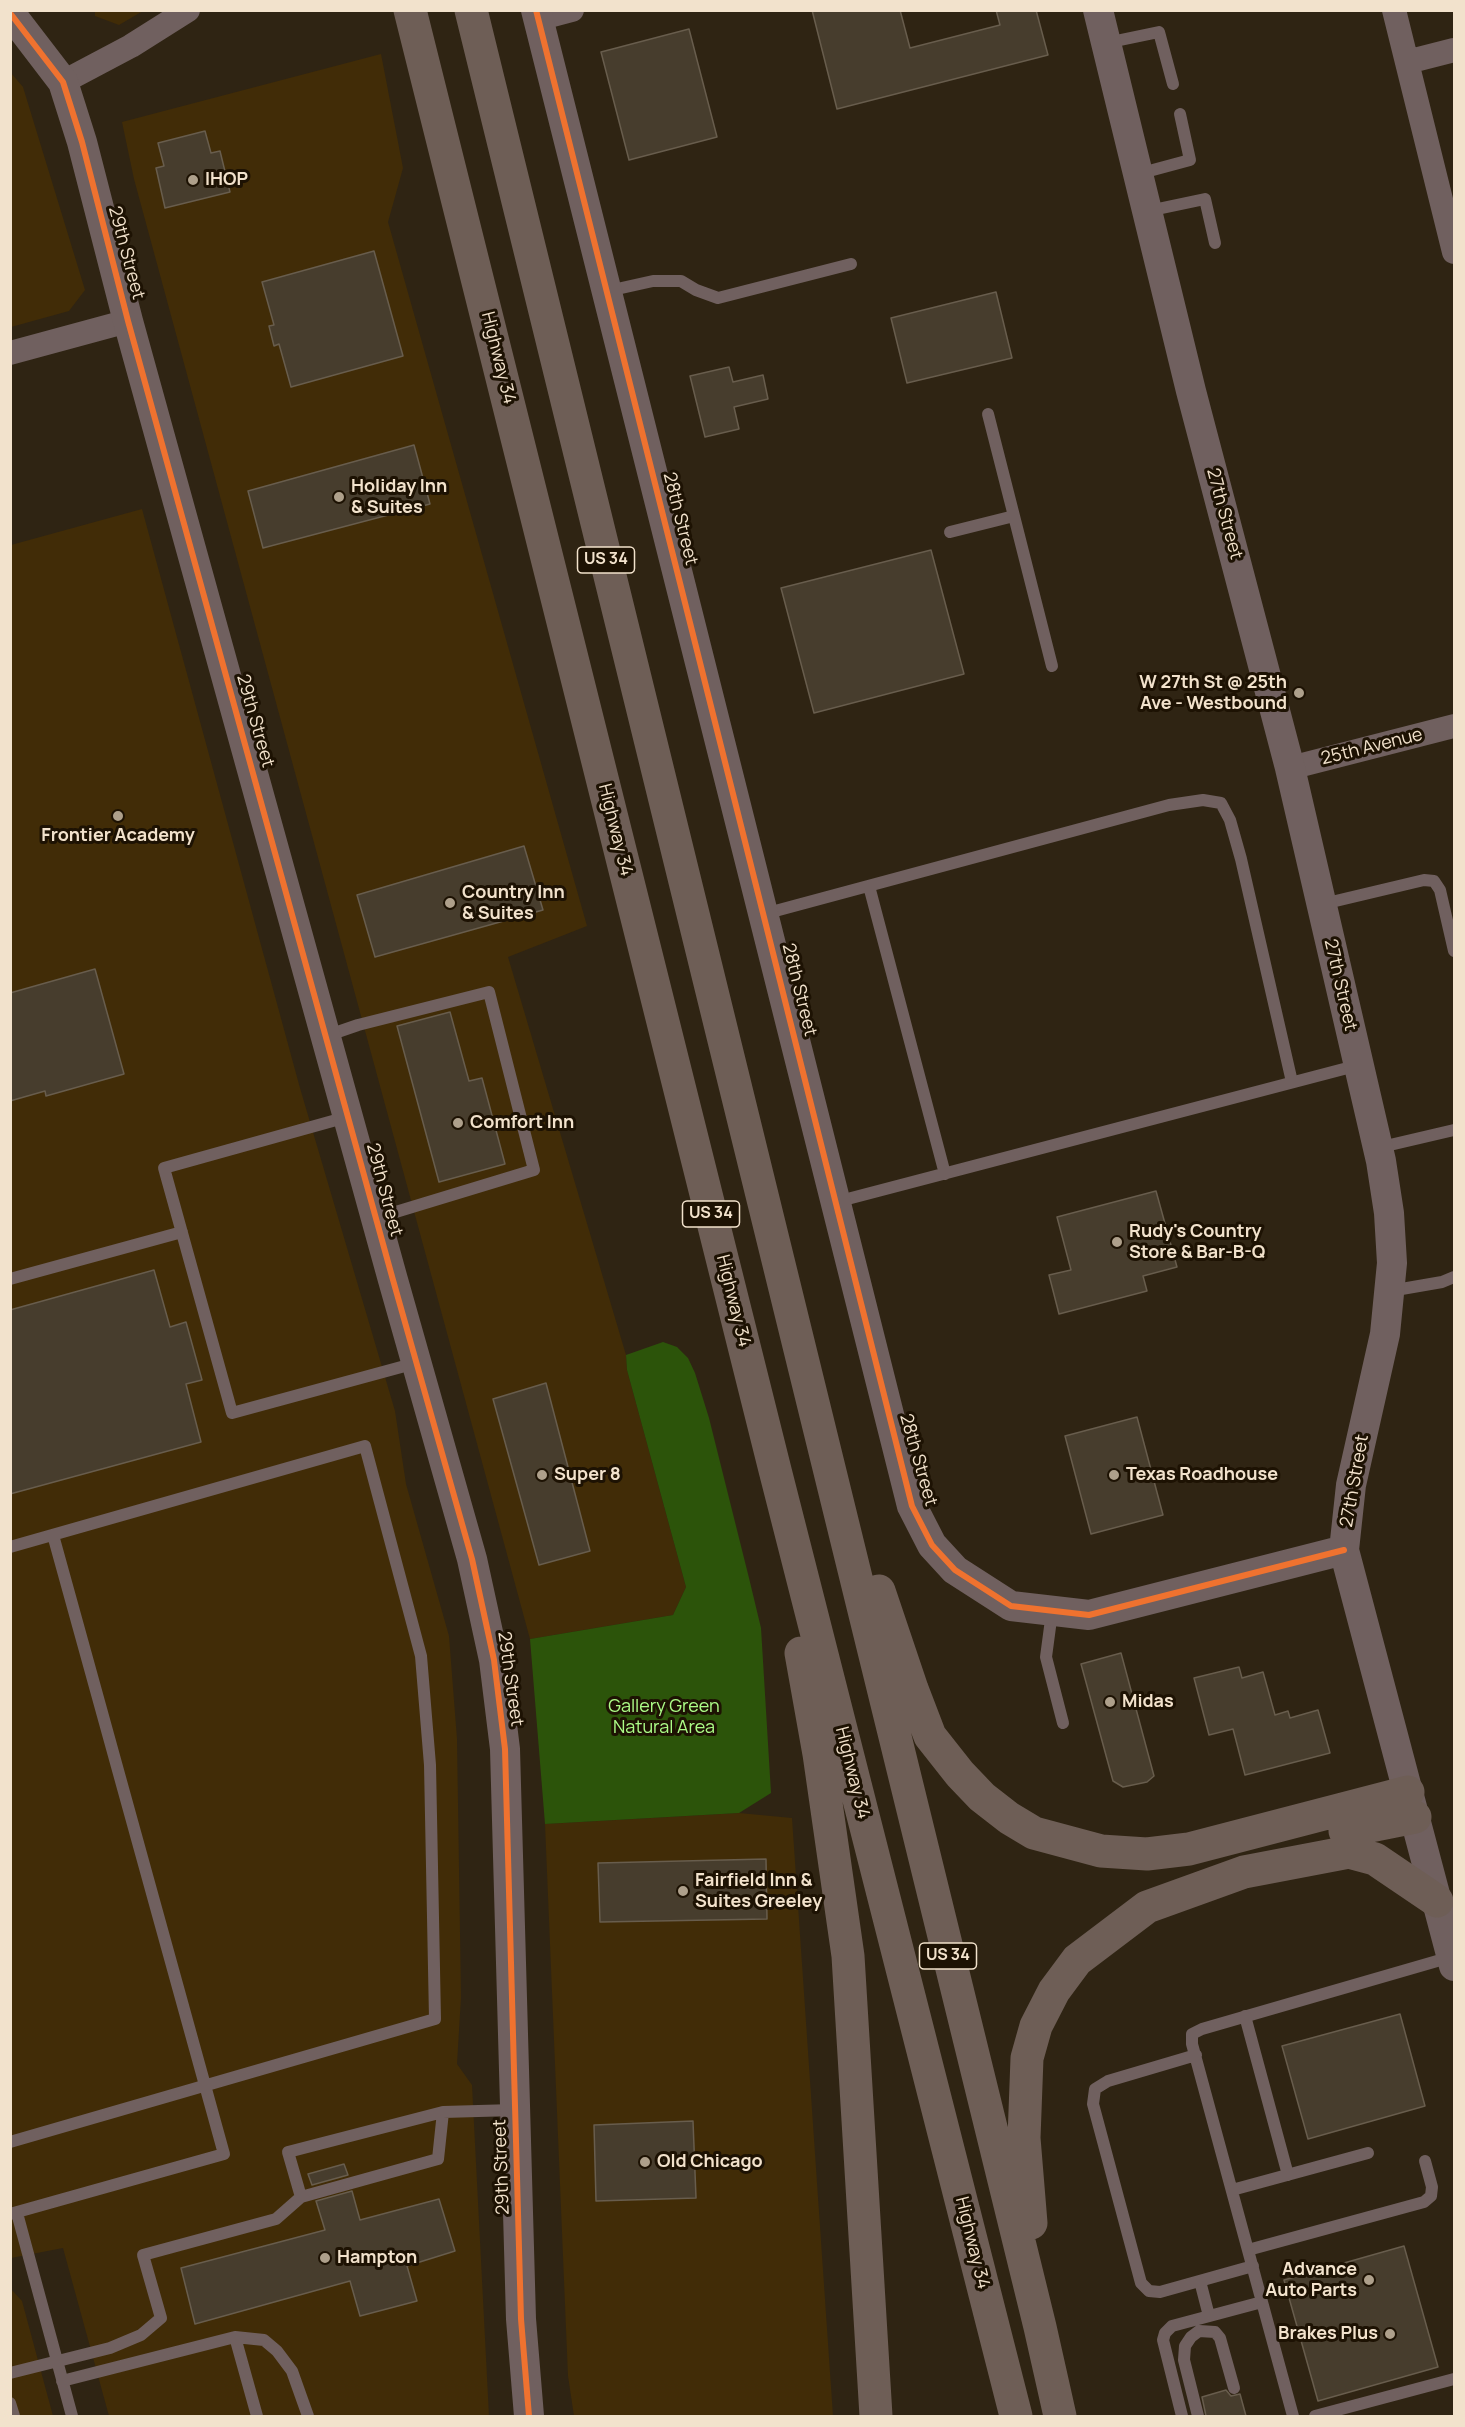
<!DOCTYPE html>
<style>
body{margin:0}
#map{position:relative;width:1465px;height:2427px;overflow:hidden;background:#2f2413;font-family:Manrope,sans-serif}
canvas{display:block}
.frame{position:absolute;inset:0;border:12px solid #f2e2cc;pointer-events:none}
</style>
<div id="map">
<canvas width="1465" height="2427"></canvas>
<div class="frame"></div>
</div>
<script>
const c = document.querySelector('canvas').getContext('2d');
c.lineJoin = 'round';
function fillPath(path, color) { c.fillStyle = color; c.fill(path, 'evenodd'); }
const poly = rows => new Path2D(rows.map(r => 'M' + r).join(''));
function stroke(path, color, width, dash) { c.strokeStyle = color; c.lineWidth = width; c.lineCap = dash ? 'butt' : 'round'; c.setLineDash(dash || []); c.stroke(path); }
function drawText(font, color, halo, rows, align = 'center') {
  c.font = font + ' Manrope,sans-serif'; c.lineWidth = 6; c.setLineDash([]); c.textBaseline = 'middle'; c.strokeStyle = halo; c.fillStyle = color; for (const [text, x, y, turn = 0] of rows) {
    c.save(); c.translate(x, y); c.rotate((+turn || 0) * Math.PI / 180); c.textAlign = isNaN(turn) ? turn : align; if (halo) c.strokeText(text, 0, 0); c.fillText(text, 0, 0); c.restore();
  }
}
const built = poly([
 [95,11,95,10,143,11,119,25,95,16],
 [381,54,403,168,388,222,587,926,508,957,626,1355,627,1370,686,1587,673,1615,530,1639,134,179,122,122],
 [11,73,23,87,85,290,69,311,11,327],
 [142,509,300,1088,395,1411,406,1484,449,1636,457,1739,461,1997,457,2064,472,2085,489,2416,109,2416,63,2248,11,2258,11,545],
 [739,1813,792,1818,833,2416,574,2416,568,2376,545,1824],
 [10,2288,22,2301,53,2416,11,2416]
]);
const green = poly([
 [663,1342,677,1347,688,1358,695,1373,709,1418,749,1578,761,1628,771,1793,739,1813,545,1824,530,1639,673,1615,686,1587,627,1370,626,1355]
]);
const building = poly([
 [812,10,900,10,910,48,1000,25,996,10,1036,10,1048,55,837,109,812,10],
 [689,29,717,137,629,160,601,52,689,29],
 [205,131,211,153,220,151,230,192,165,208,156,168,164,166,158,143,205,131],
 [374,251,403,356,291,387,279,344,274,346,269,326,274,325,262,282,374,251],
 [996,292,1012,358,907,383,891,318,996,292],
 [729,367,733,382,763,375,768,399,734,407,739,429,705,437,690,376,729,367],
 [414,445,430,504,263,548,248,491,414,445],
 [931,550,964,674,814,713,781,588,931,550],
 [524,846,543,910,375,957,357,895,524,846],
 [95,969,124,1074,46,1096,45,1091,10,1101,10,993,95,969],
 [450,1012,469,1081,482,1078,505,1164,439,1182,397,1026,450,1012],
 [1156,1191,1177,1267,1143,1276,1147,1291,1059,1314,1049,1275,1071,1270,1057,1217,1156,1191],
 [154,1270,170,1327,186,1322,202,1380,186,1384,201,1442,10,1494,10,1310,154,1270],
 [546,1383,590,1551,539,1565,493,1399,546,1383],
 [1137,1417,1163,1515,1091,1534,1065,1436,1137,1417],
 [1121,1653,1154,1776,1147,1782,1123,1787,1113,1781,1081,1664,1121,1653],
 [1239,1667,1242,1678,1263,1672,1275,1715,1288,1711,1290,1718,1318,1710,1330,1753,1245,1775,1233,1729,1209,1735,1194,1678,1239,1667],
 [766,1859,767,1919,600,1922,598,1863,766,1859],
 [1400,2014,1425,2106,1308,2139,1282,2046,1400,2014],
 [693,2121,696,2198,596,2201,594,2125,693,2121],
 [344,2164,348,2175,312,2185,308,2174,344,2164],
 [352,2191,360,2220,439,2199,455,2251,407,2266,417,2301,360,2316,350,2281,195,2324,181,2268,325,2230,316,2201,352,2191],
 [1404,2246,1438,2367,1318,2401,1284,2280,1404,2246],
 [1226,2390,1231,2396,1240,2394,1246,2416,1206,2416,1202,2397,1226,2390]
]);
const service = poly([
 [1106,43,1159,32,1173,84],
 [1138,174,1190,160,1180,114],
 [1148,211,1205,199,1215,243],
 [608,291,653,281,681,281,696,290,718,298,851,264],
 [988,414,1014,516],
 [950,532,1014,516,1052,666],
 [869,886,945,1174],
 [1323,904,1424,880,1434,881,1440,890,1454,951],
 [764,914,1169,805,1203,800,1221,803,1230,820,1241,859,1292,1082],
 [326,1036,358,1025,489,992,534,1170,376,1218],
 [347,1117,164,1168,232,1413,416,1363],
 [1377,1148,1454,1130],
 [836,1202,1359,1065],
 [10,1279,182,1232],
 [1390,1291,1442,1282,1454,1277],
 [10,1547,365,1446,421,1656,430,1765,435,2019,10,2142],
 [1052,1612,1046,1657,1063,1723],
 [1245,2016,1288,2175],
 [1196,2055,1108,2081,1095,2089,1093,2104,1141,2283,1149,2291,1160,2292,1253,2266],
 [1232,2190,1368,2153],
 [301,2197,438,2159,443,2112],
 [17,2213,72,2416],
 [10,2214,224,2154,53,1535],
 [1248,2250,1424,2202,1431,2196,1432,2187,1425,2161],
 [1200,2281,1209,2316],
 [235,2337,257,2416],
 [10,2373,110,2348,141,2335,161,2318,143,2255,276,2219,301,2197,288,2152,443,2112,514,2110],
 [62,2381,235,2337,264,2340,277,2351,292,2371,308,2416],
 [10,2403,14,2416],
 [1182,2416,1163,2340,1165,2333,1172,2326,1262,2302],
 [1198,2416,1184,2360,1185,2346,1191,2337,1199,2331,1215,2332,1220,2338,1234,2388],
 [1293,2416,1192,2044,1192,2034,1202,2029,1451,1957],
 [1315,2416,1454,2379]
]);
const minor = poly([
 [1394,10,1454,252],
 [538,19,572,10],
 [1407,62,1454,50],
 [63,82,131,46,188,10],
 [10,353,128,321],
 [1290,768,1454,726]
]);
const tertiary = poly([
 [536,10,912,1506,932,1545,955,1570,1011,1606,1089,1615,1344,1550],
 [1098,10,1191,391,1290,768,1381,1161,1389,1213,1392,1263,1385,1334,1351,1485,1344,1550,1454,1966],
 [10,13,63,82,82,142,128,321,393,1280,472,1559,494,1660,505,1749,521,2319,529,2416]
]);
const trunk = poly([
 [410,10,775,1470,1016,2416],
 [471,10,1040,2327,1060,2416],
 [879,1591,912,1689,930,1736,960,1774,982,1797,1009,1818,1034,1833,1101,1851,1147,1854,1189,1849,1408,1792],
 [801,1653,819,1754,848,1956,876,2416],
 [1345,1831,1415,1817],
 [1031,2223,1024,2138,1027,2058,1036,2026,1054,1991,1077,1960,1147,1907,1244,1872,1349,1852,1375,1859,1437,1901]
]);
const cycleway = poly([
 [536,10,912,1506,932,1545,955,1570,1011,1606,1089,1615,1344,1550],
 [10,13,63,82,82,142,128,321,393,1280,472,1559,494,1660,505,1749,521,2319,529,2416]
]);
const markers = [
 [193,180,6,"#aea08b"],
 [339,497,6,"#aea08b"],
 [1299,693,6,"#aea08b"],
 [118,816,6,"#aea08b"],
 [450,903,6,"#aea08b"],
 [458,1123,6,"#aea08b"],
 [1117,1242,6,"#aea08b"],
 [542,1475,6,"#aea08b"],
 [1114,1475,6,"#aea08b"],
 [1110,1702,6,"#aea08b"],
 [683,1891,6,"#aea08b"],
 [645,2162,6,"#aea08b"],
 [325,2258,6,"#aea08b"],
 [1369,2280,6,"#aea08b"],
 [1390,2334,6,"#aea08b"]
];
const shields = [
 [606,560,57],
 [711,1214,57],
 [948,1956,57]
];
const shieldNames = [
 ["US 34",606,560],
 ["US 34",711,1214],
 ["US 34",948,1956]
];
const poiNames = [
 ["IHOP",205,180],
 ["Holiday Inn",351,487],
 ["& Suites",351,508],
 ["W 27th St @ 25th",1287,683,"right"],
 ["Ave - Westbound",1287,704,"right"],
 ["Frontier Academy",118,836,"center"],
 ["Country Inn",462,893],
 ["& Suites",462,914],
 ["Comfort Inn",470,1123],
 ["Rudy's Country",1129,1232],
 ["Store & Bar-B-Q",1129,1253],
 ["Super 8",554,1475],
 ["Texas Roadhouse",1126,1475],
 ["Midas",1122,1702],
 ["Fairfield Inn &",695,1881],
 ["Suites Greeley",695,1902],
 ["Old Chicago",657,2162],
 ["Hampton",337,2258],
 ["Advance",1357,2270,"right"],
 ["Auto Parts",1357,2291,"right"],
 ["Brakes Plus",1378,2334,"right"]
];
const streetNames = [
 ["29th Street",126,253,75],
 ["Highway 34",498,358,76],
 ["27th Street",1224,514,75],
 ["28th Street",680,519,76],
 ["29th Street",255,721,74],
 ["25th Avenue",1372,747,-14],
 ["Highway 34",615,830,76],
 ["27th Street",1340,985,77],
 ["28th Street",799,990,76],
 ["29th Street",384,1190,75],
 ["Highway 34",733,1301,76],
 ["28th Street",918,1460,74],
 ["27th Street",1355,1481,-80],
 ["29th Street",510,1679,82],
 ["Highway 34",852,1773,76],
 ["29th Street",502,2167,-92],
 ["Highway 34",972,2243,76]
];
const parkNames = [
 ["Gallery Green",664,1707],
 ["Natural Area",664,1728]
];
fillPath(built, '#412c07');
fillPath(green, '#2c540a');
fillPath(building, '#473d2d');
stroke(building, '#685d4d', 1.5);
stroke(service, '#70605f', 12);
stroke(minor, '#70605f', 24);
stroke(tertiary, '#70605f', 30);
stroke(trunk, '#6e5e56', 33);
stroke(cycleway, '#ef722f', 6);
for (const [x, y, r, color] of markers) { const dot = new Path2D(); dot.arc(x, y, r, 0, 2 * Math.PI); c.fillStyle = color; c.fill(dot); stroke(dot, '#1d1203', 2); }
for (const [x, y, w] of shields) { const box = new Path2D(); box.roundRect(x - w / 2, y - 13, w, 26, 4.5); c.fillStyle = '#1d1203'; c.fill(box); stroke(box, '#f2e2cc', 1.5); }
drawText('bold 16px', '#f2e2cc', null, shieldNames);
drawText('bold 18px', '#f2e2cc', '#1d1203', poiNames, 'left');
drawText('18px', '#f2e2cc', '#1d1203', streetNames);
drawText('18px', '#acfc87', '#1d1203', parkNames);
</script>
